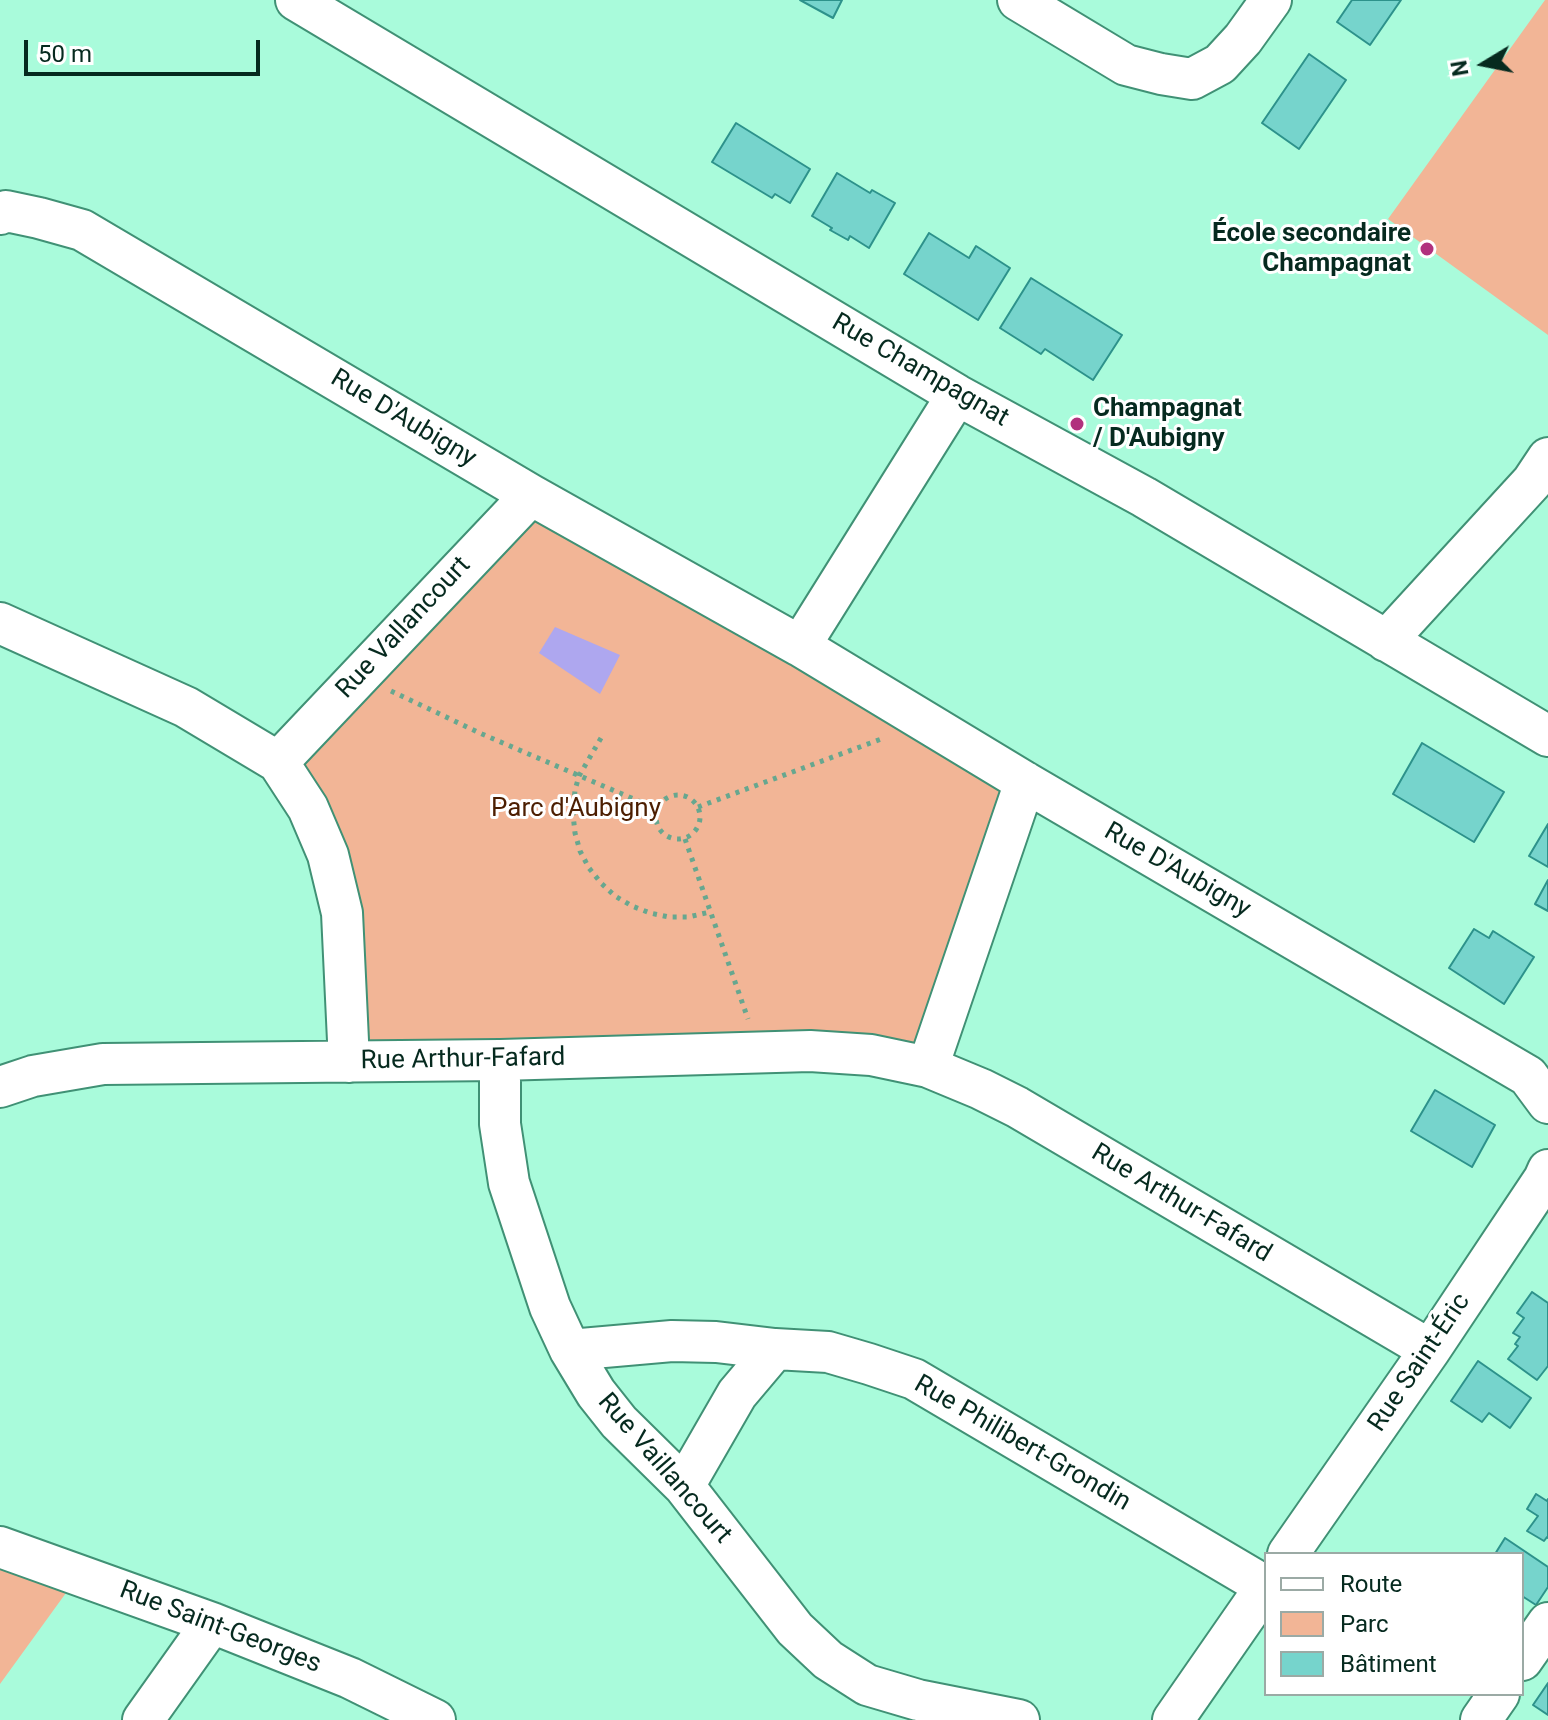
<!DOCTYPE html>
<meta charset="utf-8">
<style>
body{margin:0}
#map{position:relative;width:1548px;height:1720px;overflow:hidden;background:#a9fbdb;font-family:Roboto,sans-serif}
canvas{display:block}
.legend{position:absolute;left:1264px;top:1552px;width:260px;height:144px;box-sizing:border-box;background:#fff;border:2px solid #9baaa5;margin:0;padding:10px 14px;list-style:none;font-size:24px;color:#062a1f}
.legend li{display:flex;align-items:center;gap:16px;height:40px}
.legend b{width:40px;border:2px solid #9baaa5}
.north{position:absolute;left:1444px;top:24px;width:80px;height:80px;-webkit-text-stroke:6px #fff;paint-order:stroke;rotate:260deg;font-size:22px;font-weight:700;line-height:32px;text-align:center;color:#062a1f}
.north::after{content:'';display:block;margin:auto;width:28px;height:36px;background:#062a1f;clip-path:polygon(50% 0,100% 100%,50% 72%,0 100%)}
.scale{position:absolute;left:24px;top:40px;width:236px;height:36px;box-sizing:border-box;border:4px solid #062a1f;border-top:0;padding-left:10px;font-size:24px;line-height:28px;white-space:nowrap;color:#062a1f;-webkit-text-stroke:6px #fff;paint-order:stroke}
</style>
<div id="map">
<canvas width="1548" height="1720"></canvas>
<ul class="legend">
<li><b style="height:10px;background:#fff"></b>Route</li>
<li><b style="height:22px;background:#f2b596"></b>Parc</li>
<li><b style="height:22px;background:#76d4cc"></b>Bâtiment</li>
</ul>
<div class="north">N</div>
<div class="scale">50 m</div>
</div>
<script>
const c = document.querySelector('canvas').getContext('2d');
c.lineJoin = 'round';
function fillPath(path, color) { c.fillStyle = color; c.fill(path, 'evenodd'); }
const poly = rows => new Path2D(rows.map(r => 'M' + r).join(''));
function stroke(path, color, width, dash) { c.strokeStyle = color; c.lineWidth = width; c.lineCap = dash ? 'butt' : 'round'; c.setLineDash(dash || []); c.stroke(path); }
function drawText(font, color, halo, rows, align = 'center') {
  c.font = font + ' Roboto,sans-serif'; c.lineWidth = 6; c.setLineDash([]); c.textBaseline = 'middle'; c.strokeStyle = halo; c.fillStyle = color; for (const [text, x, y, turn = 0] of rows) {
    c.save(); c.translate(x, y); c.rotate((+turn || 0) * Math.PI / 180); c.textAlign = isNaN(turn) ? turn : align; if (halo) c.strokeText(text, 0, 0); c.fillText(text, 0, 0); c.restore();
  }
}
const green = poly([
 [1545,0,1548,0,1548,335,1388,219],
 [531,495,1025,782,928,1067,349,1062,342,913,278,762],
 [0,1561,71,1586,0,1684]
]);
const water = poly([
 [555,627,620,655,600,694,539,653]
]);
const building = poly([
 [800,0,842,0,833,18,800,0],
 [1352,0,1401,0,1370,45,1337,22,1352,0],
 [1309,54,1346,80,1299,149,1262,123,1309,54],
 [736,123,810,169,790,203,775,194,772,198,712,162,736,123],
 [837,173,870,193,872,190,895,203,869,248,850,236,848,240,830,230,832,228,812,216,837,173],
 [929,233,969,258,976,246,1010,268,978,320,904,274,929,233],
 [1031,278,1122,335,1093,380,1045,349,1041,354,1000,328,1031,278],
 [1422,743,1504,792,1474,842,1393,794,1422,743],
 [1548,824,1548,867,1529,856,1548,824],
 [1548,880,1548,911,1535,904,1548,880],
 [1474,929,1489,938,1493,931,1534,957,1504,1004,1449,968,1474,929],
 [1435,1090,1495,1125,1472,1167,1411,1131,1435,1090],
 [1532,1292,1548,1303,1548,1366,1537,1380,1508,1359,1518,1346,1515,1344,1520,1337,1513,1333,1524,1318,1517,1313,1532,1292],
 [1478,1361,1531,1398,1510,1428,1489,1413,1482,1422,1451,1401,1478,1361],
 [1536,1494,1547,1501,1548,1499,1548,1538,1547,1537,1544,1541,1527,1531,1538,1516,1527,1509,1536,1494],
 [1505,1538,1548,1567,1548,1587,1536,1605,1522,1596,1522,1554,1495,1554,1505,1538],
 [1548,1683,1548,1715,1533,1705,1548,1683]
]);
const path = poly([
 [391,691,482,734,657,809],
 [601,738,579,776,575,790,573,814,575,833,580,851,589,868,601,883,615,896,632,906,650,913,669,917,688,917,710,912],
 '656 817a22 22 0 1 1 44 0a22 22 0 1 1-44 0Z',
 [698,807,884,738],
 [685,839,748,1019]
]);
const minor = poly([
 [296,0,957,395,1144,497,1548,736],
 [1018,0,1126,65,1161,74,1192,79,1220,64,1243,39,1271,0],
 [0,214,6,211,39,218,82,230,531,495,800,646,1025,782,1528,1076,1548,1103],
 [0,623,186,707,278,762,308,808,328,855,342,913,349,1062],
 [1386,641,1532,482,1548,458],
 [800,646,957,395],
 [278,762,531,495],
 [500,1060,500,1124,509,1183,550,1307,570,1350,596,1393,619,1422,684,1486,795,1629,828,1660,867,1685,918,1700,1019,1720],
 [928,1067,1025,782],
 [0,1087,33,1076,103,1064,500,1060,810,1051,871,1055,928,1067,981,1089,1017,1107,1430,1350],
 [570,1350,672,1341,716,1342,775,1349,828,1352,869,1364,914,1379,1265,1586],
 [684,1486,737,1394,775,1349],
 [0,1547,212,1623,350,1678,435,1720],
 [1288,1554,1430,1350,1544,1179,1548,1170],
 [1522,1660,1548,1623],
 [143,1720,212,1623],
 [1173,1720,1266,1586],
 [1481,1720,1499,1694]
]);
const markers = [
 [1427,249,8,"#b1317e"],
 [1077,424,8,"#b1317e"]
];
const poiNames = [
 ["École secondaire",1411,234],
 ["Champagnat",1411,264],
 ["Champagnat",1093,409,"left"],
 ["/ D'Aubigny",1093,439,"left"]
];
const streetNames = [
 ["Rue Champagnat",920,371,30],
 ["Rue D'Aubigny",403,419,31],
 ["Rue Vallancourt",404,628,-47],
 ["Rue D'Aubigny",1177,871,30],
 ["Rue Arthur-Fafard",463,1060,-1],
 ["Rue Arthur-Fafard",1181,1204,31],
 ["Rue Saint-Éric",1420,1363,-56],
 ["Rue Philibert-Grondin",1022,1444,30],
 ["Rue Vaillancourt",664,1469,49],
 ["Rue Saint-Georges",220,1628,21]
];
const parkNames = [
 ["Parc d'Aubigny",576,809]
];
fillPath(green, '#f2b596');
fillPath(water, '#aea7ef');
fillPath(building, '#76d4cc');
stroke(building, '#2d928b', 2);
stroke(minor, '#409175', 44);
stroke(path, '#67a78f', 5, [4, 6]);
stroke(minor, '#fff', 40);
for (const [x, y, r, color] of markers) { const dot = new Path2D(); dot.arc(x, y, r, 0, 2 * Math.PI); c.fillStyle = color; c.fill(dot); stroke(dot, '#fff', 3); }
drawText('bold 26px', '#062a1f', '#fff', poiNames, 'right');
drawText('26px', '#062a1f', '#fff', streetNames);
drawText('26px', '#4c1e01', '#fff', parkNames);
</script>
